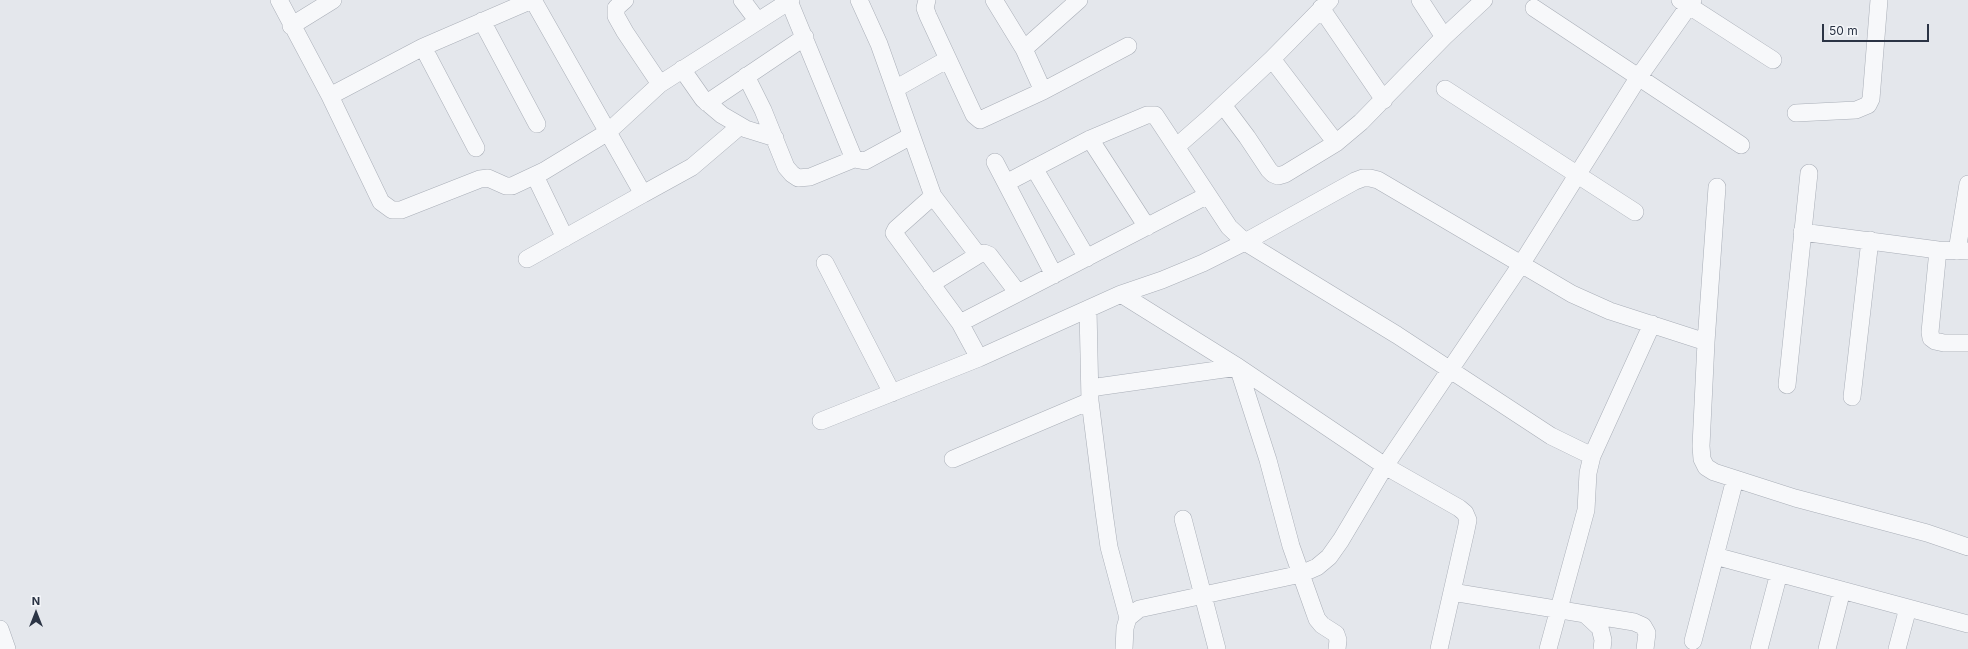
<!DOCTYPE html>
<style>
body{margin:0}
#map{position:relative;width:1968px;height:649px;overflow:hidden;background:#e4e7ec;font-family:Inter,sans-serif}
canvas{display:block}
.north{position:absolute;left:16px;top:593px;width:40px;height:40px;-webkit-text-stroke:3px #f4f6f9;paint-order:stroke;rotate:0deg;font-size:11px;font-weight:700;line-height:16px;text-align:center;color:#2b3445}
.north::after{content:'';display:block;margin:auto;width:14px;height:18px;background:#2b3445;clip-path:polygon(50% 0,100% 100%,50% 72%,0 100%)}
.scale{position:absolute;left:1822px;top:24px;width:107px;height:18px;box-sizing:border-box;border:2px solid #2b3445;border-top:0;padding-left:5px;font-size:12px;line-height:14px;white-space:nowrap;color:#2b3445;-webkit-text-stroke:3px #f4f6f9;paint-order:stroke}
</style>
<div id="map">
<canvas width="1968" height="649"></canvas>
<div class="north">N</div>
<div class="scale">50 m</div>
</div>
<script>
const c = document.querySelector('canvas').getContext('2d');
c.lineJoin = 'round';
const poly = rows => new Path2D(rows.map(r => 'M' + r).join(''));
function stroke(path, color, width, dash) { c.strokeStyle = color; c.lineWidth = width; c.lineCap = dash ? 'butt' : 'round'; c.setLineDash(dash || []); c.stroke(path); }
const minor = poly([
 [279,0,330,96,381,202,392,210,401,210,480,179,488,178,506,186,512,186,544,171,608,132,660,84,791,0],
 [625,0,616,8,616,16,625,32,660,84],
 [742,0,757,20],
 [859,0,879,44,933,196,978,255,984,253,989,255,1018,293],
 [927,0,925,8,928,16,974,115,980,120,1043,91,1128,46],
 [994,0,1024,49,1079,0],
 [1420,0,1444,37],
 [1680,0,1773,60],
 [789,1,854,159,865,161,911,136],
 [1321,8,1384,100],
 [1534,8,1741,145],
 [482,21,537,124],
 [291,26,333,0],
 [423,47,476,148],
 [1024,49,1043,91],
 [1272,59,1336,143],
 [682,69,703,99,722,115,746,129,775,138],
 [746,76,763,110,786,167,792,174,798,178,810,177,854,159],
 [895,89,948,59],
 [1445,89,1635,212],
 [330,96,423,47,532,0],
 [707,103,805,37],
 [1223,105,1247,137,1269,170,1273,174,1278,176,1285,174,1336,143,1361,122,1444,37,1484,0],
 [1796,113,1856,110,1868,105,1871,99,1879,0],
 [1090,139,1147,227],
 [1176,147,1208,119,1272,59,1330,0],
 [995,162,1054,275],
 [1034,168,1087,258],
 [535,176,565,238],
 [1006,183,1090,139,1147,115,1155,115,1229,227,1245,242,1397,335,1551,436,1592,456],
 [1717,187,1706,342,1701,446,1702,459,1706,467,1714,472,1795,498,1927,533,1968,547],
 [643,194,692,167,740,126],
 [933,196,896,229,894,233,960,323,979,358],
 [1802,232,1938,250,1968,251],
 [1938,250,1930,332,1931,338,1935,341,1944,343,1968,343],
 [1957,251,1968,184],
 [527,259,643,194,533,0],
 [825,263,892,393],
 [931,284,978,255],
 [1121,294,1162,280,1203,263,1245,242,1355,181,1363,178,1370,178,1378,180,1572,294,1610,311,1706,342],
 [1088,309,1090,401,1104,512,1109,547,1128,618],
 [960,323,1208,195],
 [1787,385,1809,173],
 [1090,388,1238,367,1268,460,1291,546,1313,608,1317,619,1322,625,1336,634,1338,640,1337,649],
 [1852,397,1870,240],
 [821,421,979,358,1121,294,1238,367,1385,466,1459,508,1465,513,1468,520,1466,530,1439,649],
 [953,459,1090,401],
 [1183,519,1217,649],
 [1715,556,1968,624],
 [1452,592,1634,622,1643,626,1647,633,1645,649],
 [1585,614,1600,628,1603,640,1602,649],
 [0,629,7,649],
 [1693,641,1735,479],
 [1124,649,1125,628,1128,618,1139,609,1301,574,1317,567,1329,557,1341,540,1385,466,1522,263,1638,78,1693,0],
 [1548,649,1586,510,1588,473,1592,456,1652,324],
 [1759,649,1779,573],
 [1827,649,1842,590],
 [1897,649,1908,608]
]);
stroke(minor, '#a9aeb7', 18);
stroke(minor, '#f7f8fa', 17);
</script>
